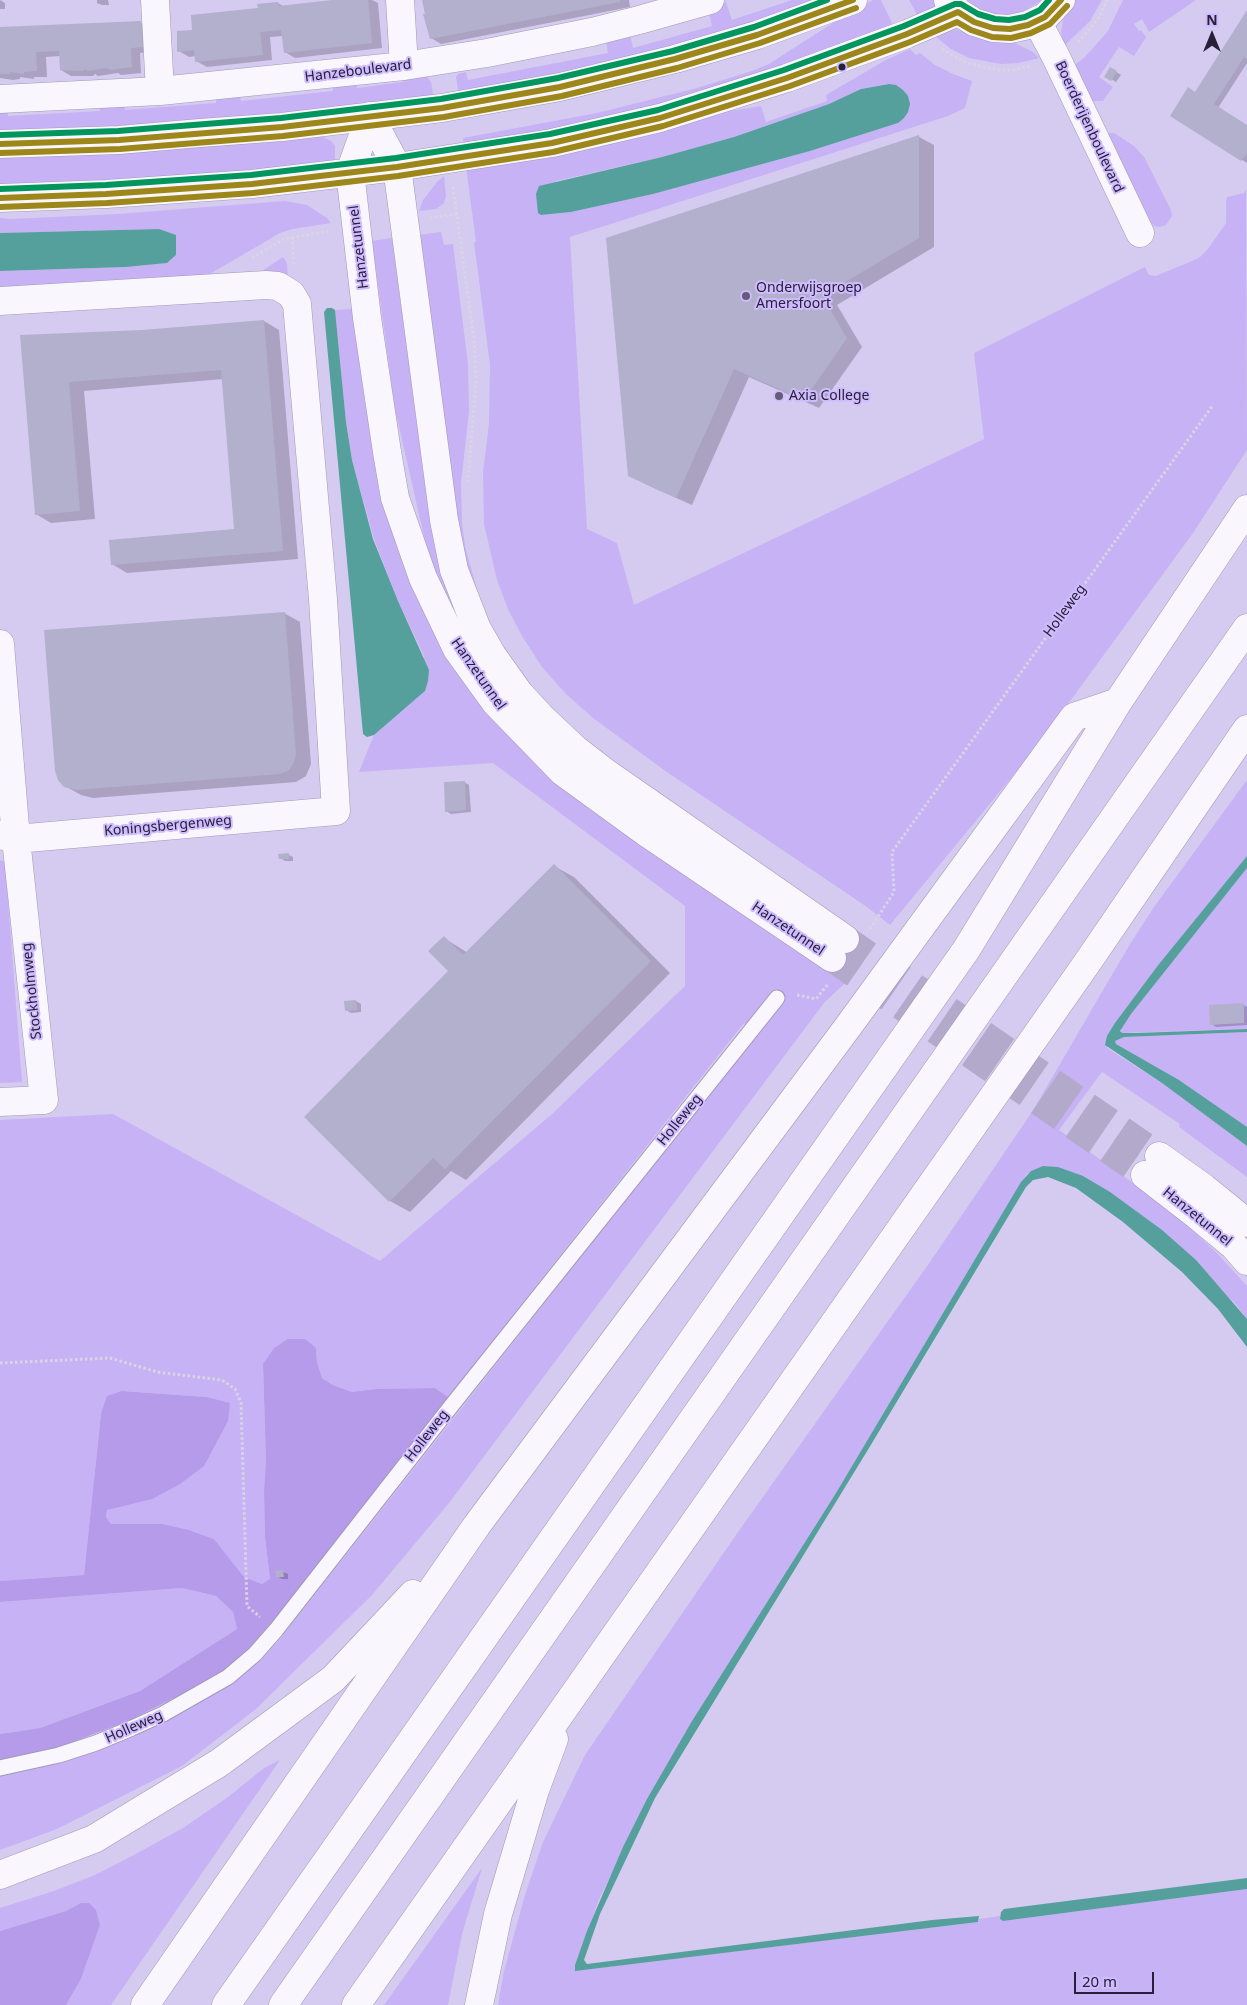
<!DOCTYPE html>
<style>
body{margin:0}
#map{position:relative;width:1247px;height:2005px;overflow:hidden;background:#d5cbf0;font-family:"Noto Sans",sans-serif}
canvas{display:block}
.north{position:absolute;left:1187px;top:10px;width:50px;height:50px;-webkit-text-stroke:4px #cfbcff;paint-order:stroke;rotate:0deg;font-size:14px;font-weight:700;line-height:20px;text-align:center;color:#282039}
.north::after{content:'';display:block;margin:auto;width:18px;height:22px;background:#282039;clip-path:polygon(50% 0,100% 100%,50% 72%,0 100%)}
.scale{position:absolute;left:1074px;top:1972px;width:80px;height:22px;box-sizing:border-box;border:2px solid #282039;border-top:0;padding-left:6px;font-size:15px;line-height:18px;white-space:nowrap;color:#282039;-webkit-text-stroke:4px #cfbcff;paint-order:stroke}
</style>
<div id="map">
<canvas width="1247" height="2005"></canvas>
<div class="north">N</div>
<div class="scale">20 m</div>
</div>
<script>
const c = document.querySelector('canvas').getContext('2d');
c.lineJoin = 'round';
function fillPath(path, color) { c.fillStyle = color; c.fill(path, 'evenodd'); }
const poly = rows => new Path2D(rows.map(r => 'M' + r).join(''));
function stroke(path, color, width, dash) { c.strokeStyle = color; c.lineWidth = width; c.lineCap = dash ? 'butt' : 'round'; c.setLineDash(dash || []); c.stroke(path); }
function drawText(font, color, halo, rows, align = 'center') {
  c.font = font + ' "Noto Sans",sans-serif'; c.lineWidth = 4; c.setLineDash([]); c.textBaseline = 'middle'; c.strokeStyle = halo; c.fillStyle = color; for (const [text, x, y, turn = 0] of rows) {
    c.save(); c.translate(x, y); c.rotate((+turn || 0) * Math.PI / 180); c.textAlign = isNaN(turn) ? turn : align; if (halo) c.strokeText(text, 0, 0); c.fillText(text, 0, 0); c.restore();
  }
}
const green = poly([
 [792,0,830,0,682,49,459,96,456,77,458,74,466,72,468,80,608,53,605,35,629,30,633,48,712,26,708,8,726,2,732,20],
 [873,0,881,0,896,31,662,109,464,149,463,138,597,113,697,88,752,71,769,64,842,17],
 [909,0,936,0,939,7,920,20],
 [967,0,1042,0,1023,12,1009,15,995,15,981,10],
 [1075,0,1102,0,1090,21,1064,46,1061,32,1063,20],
 [1123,0,1196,0,1149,32,1142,19,1134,24,1139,31,1141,30,1146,37,1134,56,1119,47,1099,77,1113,87,1103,101,1093,101,1090,99,1072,67,1085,57,1108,31],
 [949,28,1015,43,1033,52,1039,58,1018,63,1001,64,969,58,951,49,930,32],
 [910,49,916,55,920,53,935,65,953,74,972,81,965,108,948,116,570,237,587,529,617,543,634,605,984,439,974,353,1145,267,1149,275,1156,276,1199,258,1208,249,1226,223,1226,202,1227,197,1244,193,1246,190,1247,450,1193,533,1035,749,890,925,867,907,664,770,593,718,566,694,542,667,522,636,508,609,497,580,484,524,483,472,489,424,490,365,474,242,476,242,466,167,670,121,761,106,766,122,827,101,826,95,886,60],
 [888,84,898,123,810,151,653,194,571,212,541,215,556,181,662,157,734,137,829,104,861,89],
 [402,73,425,74,431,82,434,100,350,112,0,138,0,106,7,106,8,116,100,111,100,102,124,100,125,110,216,103,216,93,239,91,241,101,333,91,331,82,355,79,357,88,403,82],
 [1109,133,1114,133,1134,146,1144,157,1171,210,1172,216,1166,225,1160,227,1154,226,1150,222,1108,135],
 [321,136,331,141,335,146,335,158,331,164,0,191,0,152],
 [444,176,446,196,444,203,436,209,419,211,423,200,437,182],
 [285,201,307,205,327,218,331,223,292,229,280,233,203,278,0,293,0,271,126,267,167,263,176,255,159,229,0,233,0,218,11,219,118,214],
 [441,232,444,245,453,244,468,364,469,411,461,483,462,523,465,546,480,601,501,650,464,569,419,235],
 [392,238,428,509,434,535,466,624,457,629,428,554,395,409,372,241],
 [283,257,287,263,288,280,250,279],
 [352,309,365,403,373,441,427,600,639,840,845,983,824,1003,449,1503,372,1595,256,1709,182,1766,57,1829,0,1850,0,1776,61,1763,135,1736,167,1721,233,1683,261,1660,279,1640,757,1033,744,1023,448,1397,435,1388,376,1389,352,1392,333,1385,322,1378,317,1362,316,1348,274,1348,263,1365,266,1461,264,1491,265,1537,270,1579,262,1584,244,1577,214,1539,189,1530,163,1524,111,1524,106,1517,107,1510,115,1507,206,1397,123,1391,101,1414,84,1575,0,1581,0,1120,113,1114,380,1261,552,1114,685,986,685,906,493,763,359,772,374,735,425,691,424,656,398,601,374,539,352,460,346,422,335,310],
 [1247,780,1247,856,1159,964,1107,1048,1162,1083,1247,1146,1247,1177,1179,1127,1180,1124,1102,1072,1059,1130,1133,1183,1185,1224,1216,1252,1247,1286,1247,1319,1234,1302,1049,1166,1043,1166,1031,1171,1026,1175,836,1493,692,1721,600,1897,575,1965,581,1970,978,1922,979,1919,1000,1916,1000,1919,1003,1921,1247,1889,1247,2005,498,2005,504,1971,525,1895,543,1842,585,1755,738,1532,930,1262,1032,1112,1130,944,1154,907],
 [0,860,5,862,22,1082,0,1083],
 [1247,868,1247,1029,1121,1033,1121,1027,1131,1014],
 [1247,1032,1247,1127,1179,1080,1116,1044,1115,1041,1124,1037],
 [182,1588,216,1596,233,1612,237,1629,140,1691,40,1728,0,1734,0,1602],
 [280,1760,111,2005,66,2005,81,1979,100,1925,81,1903,66,1911,0,1931,0,1908,54,1891,95,1875,132,1856,183,1828,228,1797,264,1768],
 [482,1868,462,1934,448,2005,384,2005]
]);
const forest = poly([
 [288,1339,305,1339,316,1348,317,1362,322,1378,333,1385,352,1392,376,1389,435,1388,448,1397,267,1629,241,1657,224,1670,190,1690,128,1721,57,1748,0,1760,0,1734,40,1728,140,1691,237,1629,233,1612,216,1596,182,1588,0,1602,0,1581,84,1575,101,1414,107,1396,122,1391,206,1397,230,1403,228,1421,204,1466,180,1484,152,1499,107,1510,106,1517,111,1524,163,1524,189,1530,214,1539,244,1577,262,1584,270,1579,265,1537,264,1491,266,1460,263,1364,274,1348],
 [81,1903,89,1903,96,1910,100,1925,81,1979,66,2005,0,2005,0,1931,66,1911]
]);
const water = poly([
 [889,84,896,85,903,90,908,96,910,104,908,112,904,118,898,123,810,151,653,194,571,212,541,215,538,213,536,194,539,186,662,157,734,137,829,104,861,89],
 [159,229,176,235,176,255,167,263,126,267,0,271,0,233],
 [327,308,332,308,335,310,346,422,352,460,373,539,398,601,429,670,428,681,425,691,374,735,367,737,363,734,324,312],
 [1247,856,1247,868,1131,1014,1120,1031,1122,1033,1137,1033,1247,1029,1247,1032,1124,1037,1115,1041,1116,1044,1179,1080,1247,1127,1247,1146,1162,1083,1105,1045,1107,1036,1115,1023,1159,964],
 [1043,1166,1058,1167,1083,1176,1110,1192,1162,1230,1196,1260,1247,1319,1247,1347,1218,1309,1182,1272,1123,1222,1076,1188,1048,1177,1033,1180,1026,1187,869,1448,655,1798,600,1914,584,1960,587,1964,932,1920,979,1916,978,1922,575,1971,575,1965,587,1931,623,1847,647,1799,692,1721,836,1493,1021,1182,1031,1171],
 [1247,1878,1247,1889,1003,1921,1000,1919,1001,1912,1004,1909]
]);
const shadow = poly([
 [0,0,5,3,5,9,0,9],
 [97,0,108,0,109,5,102,5,97,3],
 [345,0,372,0,378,3,382,48,295,58,285,52,283,36,270,37,272,60,207,67,196,61,196,56,189,57,179,51,193,31,259,9,278,3,283,6],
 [424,0,629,0,630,7,441,44,431,38],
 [1247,12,1247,63,1218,108,1247,126,1247,163,1172,115,1196,93],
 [141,23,151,28,152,52,140,53,141,73,121,75,118,73,98,76,95,74,93,76,71,76,61,70,60,56,46,57,47,77,34,77,34,79,20,77,20,79,13,80,0,78,0,28],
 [1115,71,1121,75,1116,82,1106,76],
 [919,137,934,145,934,247,837,305,862,347,819,408,749,377,692,505,645,484,629,475,607,238],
 [264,321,279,330,298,559,127,573,112,564,235,530,223,379,84,391,95,519,51,523,36,514,21,336,143,331],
 [284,613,300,622,311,764,306,776,296,782,93,798,81,795,65,786],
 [464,782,469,785,471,812,451,814,446,811],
 [289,855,293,857,293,861,285,861,280,858],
 [554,866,574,877,670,973,466,1180,451,1171,410,1212,390,1201,306,1117,450,971,444,938,468,953],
 [356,1001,361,1004,361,1012,351,1013,346,1010],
 [1243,1005,1247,1007,1247,1025,1216,1027,1212,1024],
 [283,1572,288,1574,288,1579,282,1579,277,1576]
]);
const building = poly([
 [332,0,368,0,372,43,284,53,281,30,260,32,263,55,195,62,194,50,177,52,177,31,192,30,191,15,258,8,257,4,278,2,279,6],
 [422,0,620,0,620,2,430,39,423,14,425,14],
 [1247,10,1247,59,1244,57,1214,104,1247,125,1247,153,1241,161,1170,116,1188,87,1195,92],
 [141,21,143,47,131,48,132,67,110,70,107,68,87,71,86,69,82,71,60,70,59,51,36,52,37,71,24,72,24,74,10,72,10,74,1,74,0,73,0,27],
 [1110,67,1117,71,1111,81,1104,77],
 [919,135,919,238,822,296,847,338,804,400,734,369,676,498,628,476,606,238],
 [264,320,283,551,111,565,109,540,234,529,221,370,69,382,80,511,35,515,20,335,142,330],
 [285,612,296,755,293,764,289,770,280,774,76,790,64,787,58,780,55,771,44,630],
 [465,781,466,810,445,812,444,782],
 [289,853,289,859,279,859,278,854],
 [554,864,651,961,445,1169,433,1158,389,1202,304,1117,448,971,428,951,444,936,463,955],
 [356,1000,357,1010,345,1011,344,1001],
 [1244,1003,1244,1023,1210,1025,1209,1005],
 [283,1570,284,1577,276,1577,275,1571]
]);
const secondaryTunnel = poly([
 [845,939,1159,1156],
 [832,958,1145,1175]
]);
const path = poly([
 [1078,42,1098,19,1107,0],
 [942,49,965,62,979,66,998,70,1013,70,1031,66],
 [453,187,474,340,476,382,468,481],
 [430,218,457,214],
 [292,237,294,264],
 [252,258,284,239,330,231],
 [870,929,894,892,892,852,1213,405],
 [797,995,816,999,828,984],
 [0,1363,110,1358,157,1372,222,1380,235,1389,241,1403,247,1606,260,1617]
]);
const lane = poly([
 [0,1768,59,1755,96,1743,132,1728,163,1714,228,1677,255,1654,276,1630,452,1405,777,998]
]);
const street = poly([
 [155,0,160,91],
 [400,0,404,66],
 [1037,21,1056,57,1140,233],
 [0,99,160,91,404,66,487,53,592,32,639,20,710,0],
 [0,301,266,285,278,286,291,294,297,304,323,599,336,811,16,839,0,835],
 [0,644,16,839,44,1100,0,1102]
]);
const secondary = poly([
 [948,0,958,12,974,22,993,28,1010,29,1028,25,1045,17,1061,0],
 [370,116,350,172,367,318,387,452,395,498,423,578,457,649,496,703,563,772,647,833,832,958],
 [370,116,397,167,444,520,454,570,477,629,492,655,519,693,542,718,575,749,606,773,845,939],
 [0,144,119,140,200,133,282,127,442,108,560,87,675,59,757,35,853,0],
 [0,198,106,194,252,184,397,167,552,143,660,118,787,78,907,34,958,12],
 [1159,1156,1204,1188,1247,1223],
 [1145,1175,1194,1213,1234,1246,1247,1261]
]);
const highway = poly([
 [0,1875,94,1839,219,1763,333,1679,413,1594],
 [145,2005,477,1525,850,1024,1074,717,1118,702],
 [226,2005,966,950,1118,702,1247,509],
 [283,2005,1247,628],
 [356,2005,1087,963,1247,729],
 [479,2005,498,1914,535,1790,554,1739]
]);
const bus1 = poly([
 [0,144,119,140,282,127,442,108,560,87,675,59,757,35,853,0],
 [0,198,106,194,252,184,397,167,552,143,660,118,787,78,907,34,958,12,974,22,993,28,1010,29,1028,25,1045,17,1061,0]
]);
const bus2 = poly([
 [0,153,120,149,283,136,444,117,562,96,677,68,760,43,856,8],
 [0,207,107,203,253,193,398,176,553,152,663,126,790,86,910,42,957,22,971,30,992,37,1011,38,1031,33,1050,24,1067,6]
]);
const bus3 = poly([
 [0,135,118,131,281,118,441,99,558,78,673,51,754,27,827,0],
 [0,189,106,185,251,175,396,158,550,134,658,110,784,70,904,26,955,4,961,4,978,14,995,19,1009,20,1025,17,1040,10,1049,0]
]);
const markers = [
 [842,67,4.5,"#282039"],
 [746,296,5,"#655c79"],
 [779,396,5,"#655c79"]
];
const streetNames = [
 ["Hanzeboulevard",358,71,-7],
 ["Boerderijenboulevard",1089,127,65],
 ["Hanzetunnel",359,247,-97],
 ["Holleweg",1065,611,-54],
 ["Hanzetunnel",478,674,55],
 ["Koningsbergenweg",168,826,-5],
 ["Hanzetunnel",788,929,34],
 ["Stockholmweg",32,991,-96],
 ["Holleweg",680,1120,-51],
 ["Hanzetunnel",1197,1217,39],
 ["Holleweg",427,1436,-52],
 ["Holleweg",134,1727,-24]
];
const poiNames = [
 ["Onderwijsgroep",756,288],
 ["Amersfoort",756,304],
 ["Axia College",789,396]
];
fillPath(green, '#c6b2f4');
fillPath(forest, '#b59bea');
fillPath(water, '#55a09d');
fillPath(shadow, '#0003');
fillPath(building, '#b2b0cc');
stroke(secondaryTunnel, '#b2a9cb', 28, [28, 14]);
stroke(lane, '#a199b5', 17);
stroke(street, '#a199b5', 29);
stroke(secondary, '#a199b5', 29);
stroke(highway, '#a199b5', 29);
stroke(path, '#d9d5e2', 3, [2.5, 2.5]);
stroke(lane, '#f9f7fd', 15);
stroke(street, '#f9f7fd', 28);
stroke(secondary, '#f9f7fd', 28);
stroke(highway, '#f9f7fd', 28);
stroke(bus1, '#9d861a', 6);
stroke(bus2, '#9d861a', 6);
stroke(bus3, '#00965e', 6);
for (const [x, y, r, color] of markers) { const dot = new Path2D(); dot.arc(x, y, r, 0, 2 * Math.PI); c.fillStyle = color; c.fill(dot); stroke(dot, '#cfbcff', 2); }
drawText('14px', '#282039', '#cfbcff', streetNames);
drawText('14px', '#282039', '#cfbcff', poiNames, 'left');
</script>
